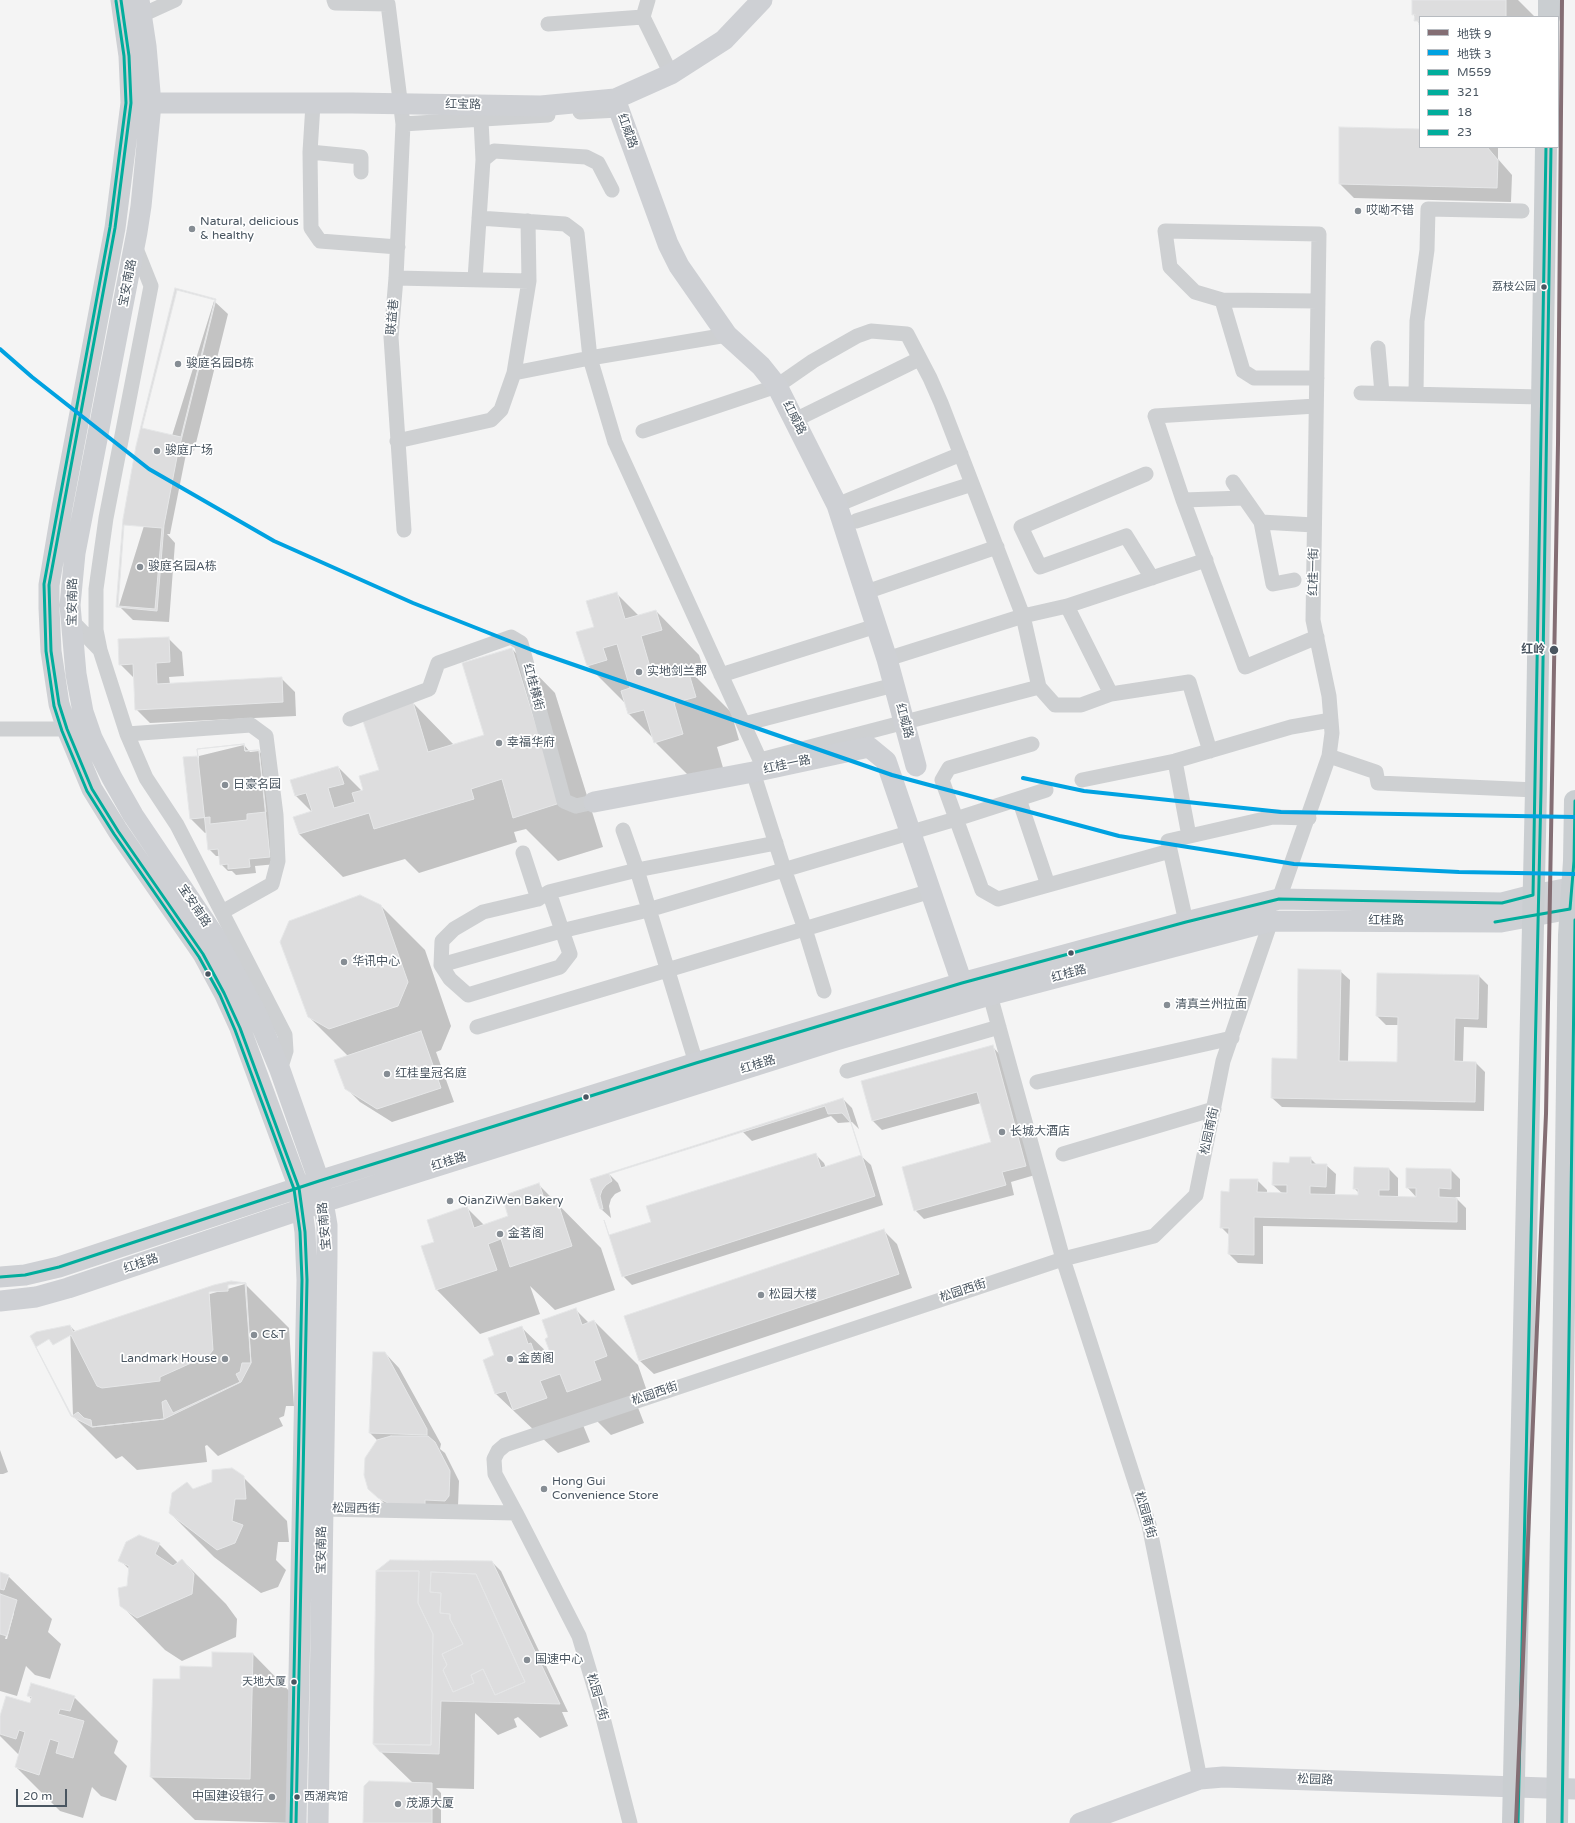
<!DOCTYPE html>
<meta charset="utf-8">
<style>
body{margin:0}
#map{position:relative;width:1575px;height:1823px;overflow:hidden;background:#f4f4f4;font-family:"Varela Round","Noto Sans SC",sans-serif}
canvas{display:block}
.legend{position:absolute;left:1419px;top:16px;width:140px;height:132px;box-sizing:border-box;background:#fff;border:1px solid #b7bbc0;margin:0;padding:5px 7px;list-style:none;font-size:12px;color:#4a5661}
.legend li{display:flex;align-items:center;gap:8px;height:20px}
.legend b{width:20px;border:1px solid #b7bbc0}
.scale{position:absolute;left:16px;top:1789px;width:51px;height:18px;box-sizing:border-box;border:2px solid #4a5661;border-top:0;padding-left:5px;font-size:12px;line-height:14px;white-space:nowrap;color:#4a5661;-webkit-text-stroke:3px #fff;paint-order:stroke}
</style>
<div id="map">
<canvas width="1575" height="1823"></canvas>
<ul class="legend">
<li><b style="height:5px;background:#846e74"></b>地铁 9</li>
<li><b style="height:5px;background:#00a2e1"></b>地铁 3</li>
<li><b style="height:5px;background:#01ad9c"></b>M559</li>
<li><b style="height:5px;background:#01ad9c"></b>321</li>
<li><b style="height:5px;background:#01ad9c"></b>18</li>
<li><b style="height:5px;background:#01ad9c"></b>23</li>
</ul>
<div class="scale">20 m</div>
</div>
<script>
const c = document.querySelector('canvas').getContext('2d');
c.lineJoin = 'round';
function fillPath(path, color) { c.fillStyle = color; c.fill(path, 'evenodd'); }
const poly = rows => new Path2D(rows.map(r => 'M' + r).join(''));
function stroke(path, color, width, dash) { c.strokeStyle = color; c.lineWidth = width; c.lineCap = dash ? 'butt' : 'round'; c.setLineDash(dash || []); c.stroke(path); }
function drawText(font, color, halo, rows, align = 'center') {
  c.font = font + ' "Varela Round","Noto Sans SC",sans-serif'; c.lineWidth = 3.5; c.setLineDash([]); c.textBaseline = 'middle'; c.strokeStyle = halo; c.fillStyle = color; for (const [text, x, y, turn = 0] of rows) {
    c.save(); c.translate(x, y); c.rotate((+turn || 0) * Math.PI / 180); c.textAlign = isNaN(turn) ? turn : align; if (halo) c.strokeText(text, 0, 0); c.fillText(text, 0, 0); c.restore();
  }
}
const shadow = poly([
 [1413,0,1518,0,1535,17,1420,17,1420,25,1413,14],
 [1420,130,1420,147,1498,147,1498,159,1512,175,1511,202,1354,198,1340,184],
 [214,301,228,314,194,451,187,449,170,534,167,534,175,543,169,622,133,620,119,606],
 [616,593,639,616,656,611,699,655,705,674,696,677,731,712,739,740,717,747,726,778,699,786,655,742,654,739,629,714,626,704,588,666,578,632,595,627],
 [168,638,182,652,184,676,169,677,170,684,281,678,295,692,296,716,150,723,136,709,134,678,120,664],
 [512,649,555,693,603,847,558,861,526,829,514,832,517,842,419,873,405,859,343,877,299,834,312,812,296,796,291,781,338,767,362,791,365,790,380,771,413,703,454,745,485,735],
 [244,745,250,752,259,751,273,765,277,864,255,866,256,873,236,875,232,871,228,871,221,864,220,856,216,856,209,849,207,832,205,833,191,819,199,756],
 [381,906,425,950,451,1026,441,1050,436,1052,454,1102,392,1122,360,1102,346,1088,348,1056,309,1017],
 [1340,971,1350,980,1348,1062,1398,1063,1399,1025,1386,1025,1377,1016,1479,976,1488,985,1487,1028,1464,1027,1463,1062,1476,1063,1485,1072,1484,1111,1282,1107,1272,1098,1298,1060],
 [992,1046,1001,1056,1035,1175,1011,1182,1014,1195,924,1219,915,1210,992,1142,981,1103,882,1130,873,1121,862,1082],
 [843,1099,852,1108,859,1129,852,1122,838,1123,831,1116,752,1141,743,1132],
 [815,1154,824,1163,826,1168,861,1156,871,1165,883,1205,632,1285,623,1276,652,1223],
 [1310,1158,1317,1165,1326,1165,1336,1174,1335,1196,1359,1196,1359,1193,1354,1188,1389,1169,1398,1178,1398,1197,1417,1198,1407,1187,1451,1170,1460,1179,1460,1197,1455,1197,1466,1208,1466,1230,1263,1226,1263,1264,1238,1263,1229,1254,1230,1236,1221,1227,1230,1193,1257,1180,1267,1190,1267,1194,1283,1194,1273,1185,1290,1164],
 [609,1174,618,1183,621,1191,615,1194,611,1199,609,1206,611,1218,601,1209,592,1179],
 [538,1184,601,1248,615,1290,555,1310,530,1286,540,1314,480,1334,437,1290,422,1247,435,1243,466,1207,484,1225,510,1217],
 [883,1230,897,1244,912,1288,654,1374,640,1361],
 [245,1284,289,1328,294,1406,286,1406,284,1416,279,1418,283,1426,218,1456,207,1445,205,1446,207,1462,137,1470,122,1456,116,1459,73,1416,70,1326,76,1332],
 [575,1309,589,1323,594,1321,638,1365,650,1400,637,1405,644,1423,611,1435,596,1420,583,1425,590,1442,558,1453,496,1394,484,1360,496,1356,521,1327,553,1358],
 [385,1353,399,1368,441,1444,440,1449,445,1453,459,1481,458,1506,388,1507,369,1488,378,1441,370,1433],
 [0,1450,8,1472,3,1474,0,1474],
 [243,1477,287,1521,289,1542,278,1542,276,1560,286,1570,278,1587,261,1593,214,1557,170,1513,193,1490],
 [159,1544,178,1563,182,1560,226,1604,237,1619,236,1637,182,1661,165,1650,121,1605,128,1587,130,1570,120,1560],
 [492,1562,501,1571,568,1712,562,1712,568,1726,540,1738,518,1717,514,1719,517,1727,498,1735,475,1713,474,1789,436,1788,441,1793,441,1823,364,1823,413,1783,380,1751],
 [0,1573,8,1576,52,1619,48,1632,61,1644,50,1679,35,1675,26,1666,17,1696,0,1691],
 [13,1611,14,1613,7,1639,5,1639],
 [253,1654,296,1698,293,1823,195,1820,151,1777,181,1680],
 [28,1695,74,1697,118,1741,114,1753,127,1766,116,1801,101,1796,92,1787,83,1818,60,1811,16,1767,19,1755,0,1736,0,1720,31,1705,32,1700]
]);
const building = poly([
 [1412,0,1506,0,1506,17,1420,17,1420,25,1419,25,1419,21,1414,21,1415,14,1412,15,1412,0],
 [1339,127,1420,129,1420,147,1487,147,1498,160,1497,188,1339,184,1339,127],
 [175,288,216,299,177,457,164,525,157,611,116,607,123,519,136,446,175,288],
 [177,290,215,300,181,437,142,428,177,290],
 [124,525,162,528,155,609,118,606,124,525],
 [617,592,625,619,656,610,662,630,641,636,653,677,687,667,696,697,674,703,683,734,654,743,644,710,628,714,621,691,630,688,617,644,603,648,607,660,587,666,576,632,594,627,586,601,617,592],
 [169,637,170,662,156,663,157,684,282,677,283,702,135,710,133,664,119,665,118,639,169,637],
 [512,648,560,803,513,818,502,779,471,789,474,799,374,829,369,813,299,834,293,817,312,811,306,793,295,796,290,780,338,766,344,784,328,788,334,808,355,802,352,793,363,790,359,776,379,770,362,718,413,702,428,752,484,735,462,663,512,648],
 [244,744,245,751,259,750,266,812,247,814,247,820,210,824,210,817,190,819,183,757,198,756,197,749,244,744],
 [244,744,245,751,259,750,270,857,249,859,250,867,228,869,228,864,220,865,218,849,208,850,197,749,244,744],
 [360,895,381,905,408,982,398,1006,329,1029,308,1017,280,942,289,921,360,895],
 [1298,969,1341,970,1339,1061,1397,1062,1398,1017,1376,1016,1377,973,1479,975,1478,1019,1455,1018,1454,1061,1476,1062,1475,1102,1271,1098,1272,1058,1297,1059,1298,969],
 [421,1031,441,1088,377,1109,345,1089,334,1060,421,1031],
 [993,1045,1026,1166,1002,1172,1006,1185,914,1211,902,1167,991,1142,977,1092,872,1121,861,1081,993,1045],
 [843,1098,875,1196,622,1277,604,1220,609,1235,651,1222,646,1206,816,1153,821,1168,861,1155,851,1123,842,1113,828,1114,825,1106,609,1174,612,1181,606,1185,602,1190,600,1196,603,1209,600,1209,590,1179,843,1098],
 [1290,1157,1311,1157,1311,1164,1327,1164,1326,1187,1310,1186,1310,1194,1358,1195,1358,1189,1353,1189,1354,1167,1389,1168,1389,1190,1379,1190,1379,1196,1416,1197,1416,1188,1406,1188,1406,1168,1451,1169,1451,1189,1439,1188,1439,1197,1457,1198,1457,1222,1254,1217,1254,1255,1228,1254,1229,1228,1220,1228,1221,1191,1229,1192,1230,1179,1258,1179,1257,1192,1287,1193,1287,1185,1272,1185,1273,1162,1289,1163,1290,1157],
 [539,1183,547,1207,558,1203,572,1246,510,1267,501,1239,488,1244,497,1270,436,1290,421,1246,434,1242,427,1220,467,1206,474,1228,508,1216,502,1196,539,1183],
 [884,1229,899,1274,639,1361,624,1316,884,1229],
 [231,1281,246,1283,251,1363,241,1382,164,1419,92,1427,71,1416,30,1336,36,1332,70,1325,73,1332,214,1285,231,1281],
 [245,1283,251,1363,242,1363,240,1372,236,1374,240,1382,173,1413,166,1400,162,1402,164,1419,92,1427,91,1420,84,1418,78,1412,72,1416,36,1347,49,1339,53,1345,71,1335,97,1386,102,1388,160,1381,160,1377,209,1355,213,1350,209,1292,228,1291,228,1285,245,1283],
 [576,1308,582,1325,594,1320,607,1356,594,1361,601,1380,567,1392,560,1374,540,1381,547,1398,513,1410,506,1391,495,1394,483,1360,494,1355,488,1338,522,1326,528,1344,531,1343,538,1363,552,1358,545,1339,548,1337,542,1320,576,1308],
 [373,1352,385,1352,427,1429,427,1435,369,1433,373,1352],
 [391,1436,428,1436,435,1442,450,1471,449,1496,445,1501,425,1500,425,1506,390,1504,378,1498,368,1489,364,1475,365,1458,377,1440,391,1436],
 [232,1468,244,1476,246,1499,235,1499,232,1521,243,1525,235,1543,217,1550,169,1513,172,1493,187,1482,193,1489,212,1482,212,1470,232,1468],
 [139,1535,160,1543,155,1554,173,1566,182,1559,194,1574,192,1594,137,1618,120,1606,118,1588,127,1586,129,1566,118,1561,126,1542,139,1535],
 [390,1560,492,1561,560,1704,441,1701,439,1754,380,1752,373,1744,431,1745,433,1634,418,1603,419,1571,376,1571,390,1560],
 [431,1572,476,1574,525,1682,495,1695,483,1669,471,1675,474,1683,453,1692,443,1670,447,1665,442,1654,463,1644,450,1619,450,1614,440,1613,441,1593,430,1592,431,1572],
 [376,1571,419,1571,418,1603,433,1634,431,1745,373,1744,376,1571],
 [0,1572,9,1575,4,1590,0,1589,0,1572],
 [431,1572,476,1574,525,1682,495,1695,483,1669,471,1675,474,1683,453,1692,443,1670,447,1665,442,1654,463,1644,450,1619,450,1614,440,1613,441,1593,430,1592,431,1572],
 [0,1594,17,1600,7,1636,0,1634,0,1594],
 [212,1652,253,1653,250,1779,150,1777,153,1679,180,1679,180,1666,212,1667,212,1652],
 [31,1683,75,1696,70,1711,60,1709,58,1714,84,1721,73,1758,56,1753,59,1742,50,1739,39,1775,15,1767,25,1732,19,1730,16,1739,0,1734,0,1716,6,1696,30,1703,32,1697,27,1696,31,1683],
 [369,1781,432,1783,432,1823,363,1823,364,1786,369,1781]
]);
const street = poly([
 [334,0,335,3,388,4,403,124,396,278,391,337,404,530],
 [648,0,643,17,671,74],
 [142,15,175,0],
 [548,24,643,17],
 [313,104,310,152,361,157,361,172],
 [580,112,619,110],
 [403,124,548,115],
 [310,152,311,228,320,241,398,247],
 [483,160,494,151,586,157,598,163,612,190],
 [135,246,151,286,106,518,96,589,96,630,100,650,127,734,146,778,177,825,285,1035,286,1051,280,1070],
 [396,278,529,281],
 [475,279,483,160,481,120],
 [1222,300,1243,371,1254,378,1317,378],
 [727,335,590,358,615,442,760,760,1039,687],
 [1378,348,1382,393],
 [514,373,529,281,528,221],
 [1361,393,1542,397],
 [1416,394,1417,321,1427,250,1428,209,1522,211],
 [1316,406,1155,416,1183,500,1245,667,1317,637],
 [795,420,919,359],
 [643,431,777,386,813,361,857,336,871,331,907,334,930,378,941,403,1023,616,1039,687,1055,705,1081,705,1111,694,1189,682,1210,751],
 [397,441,491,420,501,410,514,373,590,358,577,233,565,224,479,218],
 [1146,474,1021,527,1040,567,1126,536,1152,578],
 [1233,482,1261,522,1273,584,1294,580],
 [1183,500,1244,498],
 [837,505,961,454],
 [856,521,972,484],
 [1261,522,1314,525],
 [866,592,997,547],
 [1067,606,1111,694],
 [71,620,100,650],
 [887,659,1023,616,1067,606,1206,560],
 [721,675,876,626],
 [350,719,429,689,438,663,511,637,521,643,564,801,576,806,594,802],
 [744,724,894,685],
 [0,729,67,729],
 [127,734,251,725,266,736,276,815,278,861,272,884,222,912],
 [1032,744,949,768,942,780,982,890,998,899,1170,851],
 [1329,756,1376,772,1378,783,1536,790],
 [1175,761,1189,836],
 [753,772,784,869,805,929,824,991],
 [1082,780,1175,761,1291,727,1331,720],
 [1019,799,1048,885],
 [623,830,637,870,696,1063],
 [523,853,538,899],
 [549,892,570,954,560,967,468,995,450,979,441,965,442,941,454,929,483,912,538,899,549,892,637,870,776,843],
 [1279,899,1329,756,1332,733,1329,696,1313,620,1319,234,1165,231,1170,267,1195,292,1222,300,1318,301],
 [1186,922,1168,841,1273,817,1309,818],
 [441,965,561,931,648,910,956,819,1046,790],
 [990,995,1063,1259,1149,1525,1200,1779],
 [477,1027,931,891],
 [847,1071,999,1027],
 [1037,1082,1232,1038],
 [1063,1154,1214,1109],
 [323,1509,516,1513,495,1474,494,1459,498,1451,505,1445,1063,1259,1154,1236,1196,1195,1223,1061,1271,921],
 [516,1513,579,1636,600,1706,630,1823]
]);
const secondary = poly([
 [121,0,129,56,131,103,115,228,62,508,49,585,49,608,51,651,59,704,67,729,92,789,118,831,203,954,224,993,240,1028,299,1188,305,1232,307,1280,296,1823],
 [139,0,146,46,151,104,141,206,137,232,75,553,70,605,76,674,83,712,92,738,112,778,133,815,214,935,257,1015,280,1070,319,1181,323,1202,327,1225,327,1256,318,1823],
 [615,99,668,244,679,266,727,335,761,366,777,386,837,505,887,659,916,766],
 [137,103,352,103,541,106,615,99,671,74,724,40,762,0],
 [594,802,753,772,869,747,886,761,962,983],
 [0,1277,25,1275,59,1267,319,1181,696,1063,962,983,1186,922,1279,899,1502,903,1533,895,1575,887],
 [0,1301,36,1297,68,1288,323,1202,836,1040,990,995,1271,921,1501,922,1575,908],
 [1080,1823,1200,1779,1223,1777,1575,1789]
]);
const primary = poly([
 [1549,17,1549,0],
 [1513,1823,1536,790,1546,147],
 [1557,1823,1569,935,1574,861,1575,801]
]);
const bus1 = poly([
 [1495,922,1570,909,1574,861,1575,801],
 [0,1277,25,1275,59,1267,319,1181,696,1063,962,983,1186,922,1279,899,1502,903,1533,895,1546,147]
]);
const bus2 = poly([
 [121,0,129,56,131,103,115,228,49,585,51,651,59,704,67,729,92,789,118,831,203,954,224,993,240,1028,299,1188,305,1232,307,1280,296,1823]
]);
const bus3 = poly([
 [116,1,124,56,126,103,110,227,44,584,46,651,54,706,62,731,87,791,114,834,199,957,220,995,235,1030,294,1189,300,1232,302,1280,291,1823]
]);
const bus4 = poly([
 [1518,1823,1541,790,1551,147],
 [1562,1823,1575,920]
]);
const metro1 = poly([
 [1516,1823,1546,1114,1558,444,1562,0]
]);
const metro2 = poly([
 [0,349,32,377,149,469,274,541,413,603,537,652,892,775,1119,836,1294,864,1459,872,1575,874],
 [1023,778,1084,791,1281,812,1575,817]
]);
const markers = [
 [1358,211,4,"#868d94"],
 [192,229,4,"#868d94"],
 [1544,287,3.5,"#4a5661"],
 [178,364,4,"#868d94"],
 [157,451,4,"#868d94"],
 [140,567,4,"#868d94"],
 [1554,650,5,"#4a5661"],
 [639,672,4,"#868d94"],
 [499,743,4,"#868d94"],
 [225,785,4,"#868d94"],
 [1071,953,3.5,"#4a5661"],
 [344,962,4,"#868d94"],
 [208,974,3.5,"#4a5661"],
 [1167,1005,4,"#868d94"],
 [387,1074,4,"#868d94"],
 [586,1097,3.5,"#4a5661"],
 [1002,1132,4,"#868d94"],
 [450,1201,4,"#868d94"],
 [500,1234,4,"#868d94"],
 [761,1295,4,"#868d94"],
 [254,1335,4,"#868d94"],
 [225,1359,4,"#868d94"],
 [510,1359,4,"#868d94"],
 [544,1489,4,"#868d94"],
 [527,1660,4,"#868d94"],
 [294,1682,3.5,"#4a5661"],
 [272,1797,4,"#868d94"],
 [297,1797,3.5,"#4a5661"],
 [398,1804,4,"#868d94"]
];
const busNames = [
 ["荔枝公园",1536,287],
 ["天地大厦",286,1682],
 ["西湖宾馆",304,1797,"left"]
];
const streetNames = [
 ["红宝路",463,105,1],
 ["红威路",627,131,70],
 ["宝安南路",128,283,-79],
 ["联益巷",393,317,-85],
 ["红威路",794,418,63],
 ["红桂一街",1314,572,-89],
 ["宝安南路",73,602,-89],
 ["红桂横街",533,687,75],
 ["红威路",904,721,75],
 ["红桂一路",787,765,-12],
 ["宝安南路",194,906,56],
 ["红桂路",1386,921],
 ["红桂路",1069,974,-15],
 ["红桂路",758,1065,-17],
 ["松园南街",1210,1131,-78],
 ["红桂路",449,1162,-18],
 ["宝安南路",325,1226,-95],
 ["红桂路",141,1264,-19],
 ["松园西街",963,1291,-18],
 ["松园西街",655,1394,-19],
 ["松园西街",356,1509,1],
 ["松园南街",1145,1515,74],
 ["宝安南路",322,1550,-89],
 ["松园一街",597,1697,74],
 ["松园路",1315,1780,2]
];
const poiNames = [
 ["哎呦不错",1366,211],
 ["Natural, delicious",200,222],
 ["& healthy",200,236],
 ["骏庭名园B栋",186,364],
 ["骏庭广场",165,451],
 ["骏庭名园A栋",148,567],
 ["实地剑兰郡",647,672],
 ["幸福华府",507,743],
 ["日豪名园",233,785],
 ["华讯中心",352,962],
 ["清真兰州拉面",1175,1005],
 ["红桂皇冠名庭",395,1074],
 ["长城大酒店",1010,1132],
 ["QianZiWen Bakery",458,1201],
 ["金茗阁",508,1234],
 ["松园大楼",769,1295],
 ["C&T",262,1335],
 ["Landmark House",217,1359,"right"],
 ["金茵阁",518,1359],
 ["Hong Gui",552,1482],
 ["Convenience Store",552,1496],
 ["国速中心",535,1660],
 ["中国建设银行",264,1797,"right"],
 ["茂源大厦",406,1804]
];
const stopNames = [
 ["红岭",1545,650]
];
fillPath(shadow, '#0003');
fillPath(building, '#ddddde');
stroke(building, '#e5e6e7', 1);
stroke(street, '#ced0d2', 15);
stroke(secondary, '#ced0d4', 21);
stroke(primary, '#caced1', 22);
stroke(bus1, '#01ad9c', 3);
stroke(bus2, '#01ad9c', 3);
stroke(bus3, '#01ad9c', 3);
stroke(bus4, '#01ad9c', 3);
stroke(metro1, '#846e74', 4);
stroke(metro2, '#00a2e1', 4);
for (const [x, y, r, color] of markers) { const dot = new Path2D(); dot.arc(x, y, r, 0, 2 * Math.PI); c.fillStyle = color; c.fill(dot); stroke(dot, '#fff', 1.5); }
drawText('11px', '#4a5661', '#fff', busNames, 'right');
drawText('12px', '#4a5661', '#fff', streetNames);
drawText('12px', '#4a5661', '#fff', poiNames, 'left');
drawText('bold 12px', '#4a5661', '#fff', stopNames, 'right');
</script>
